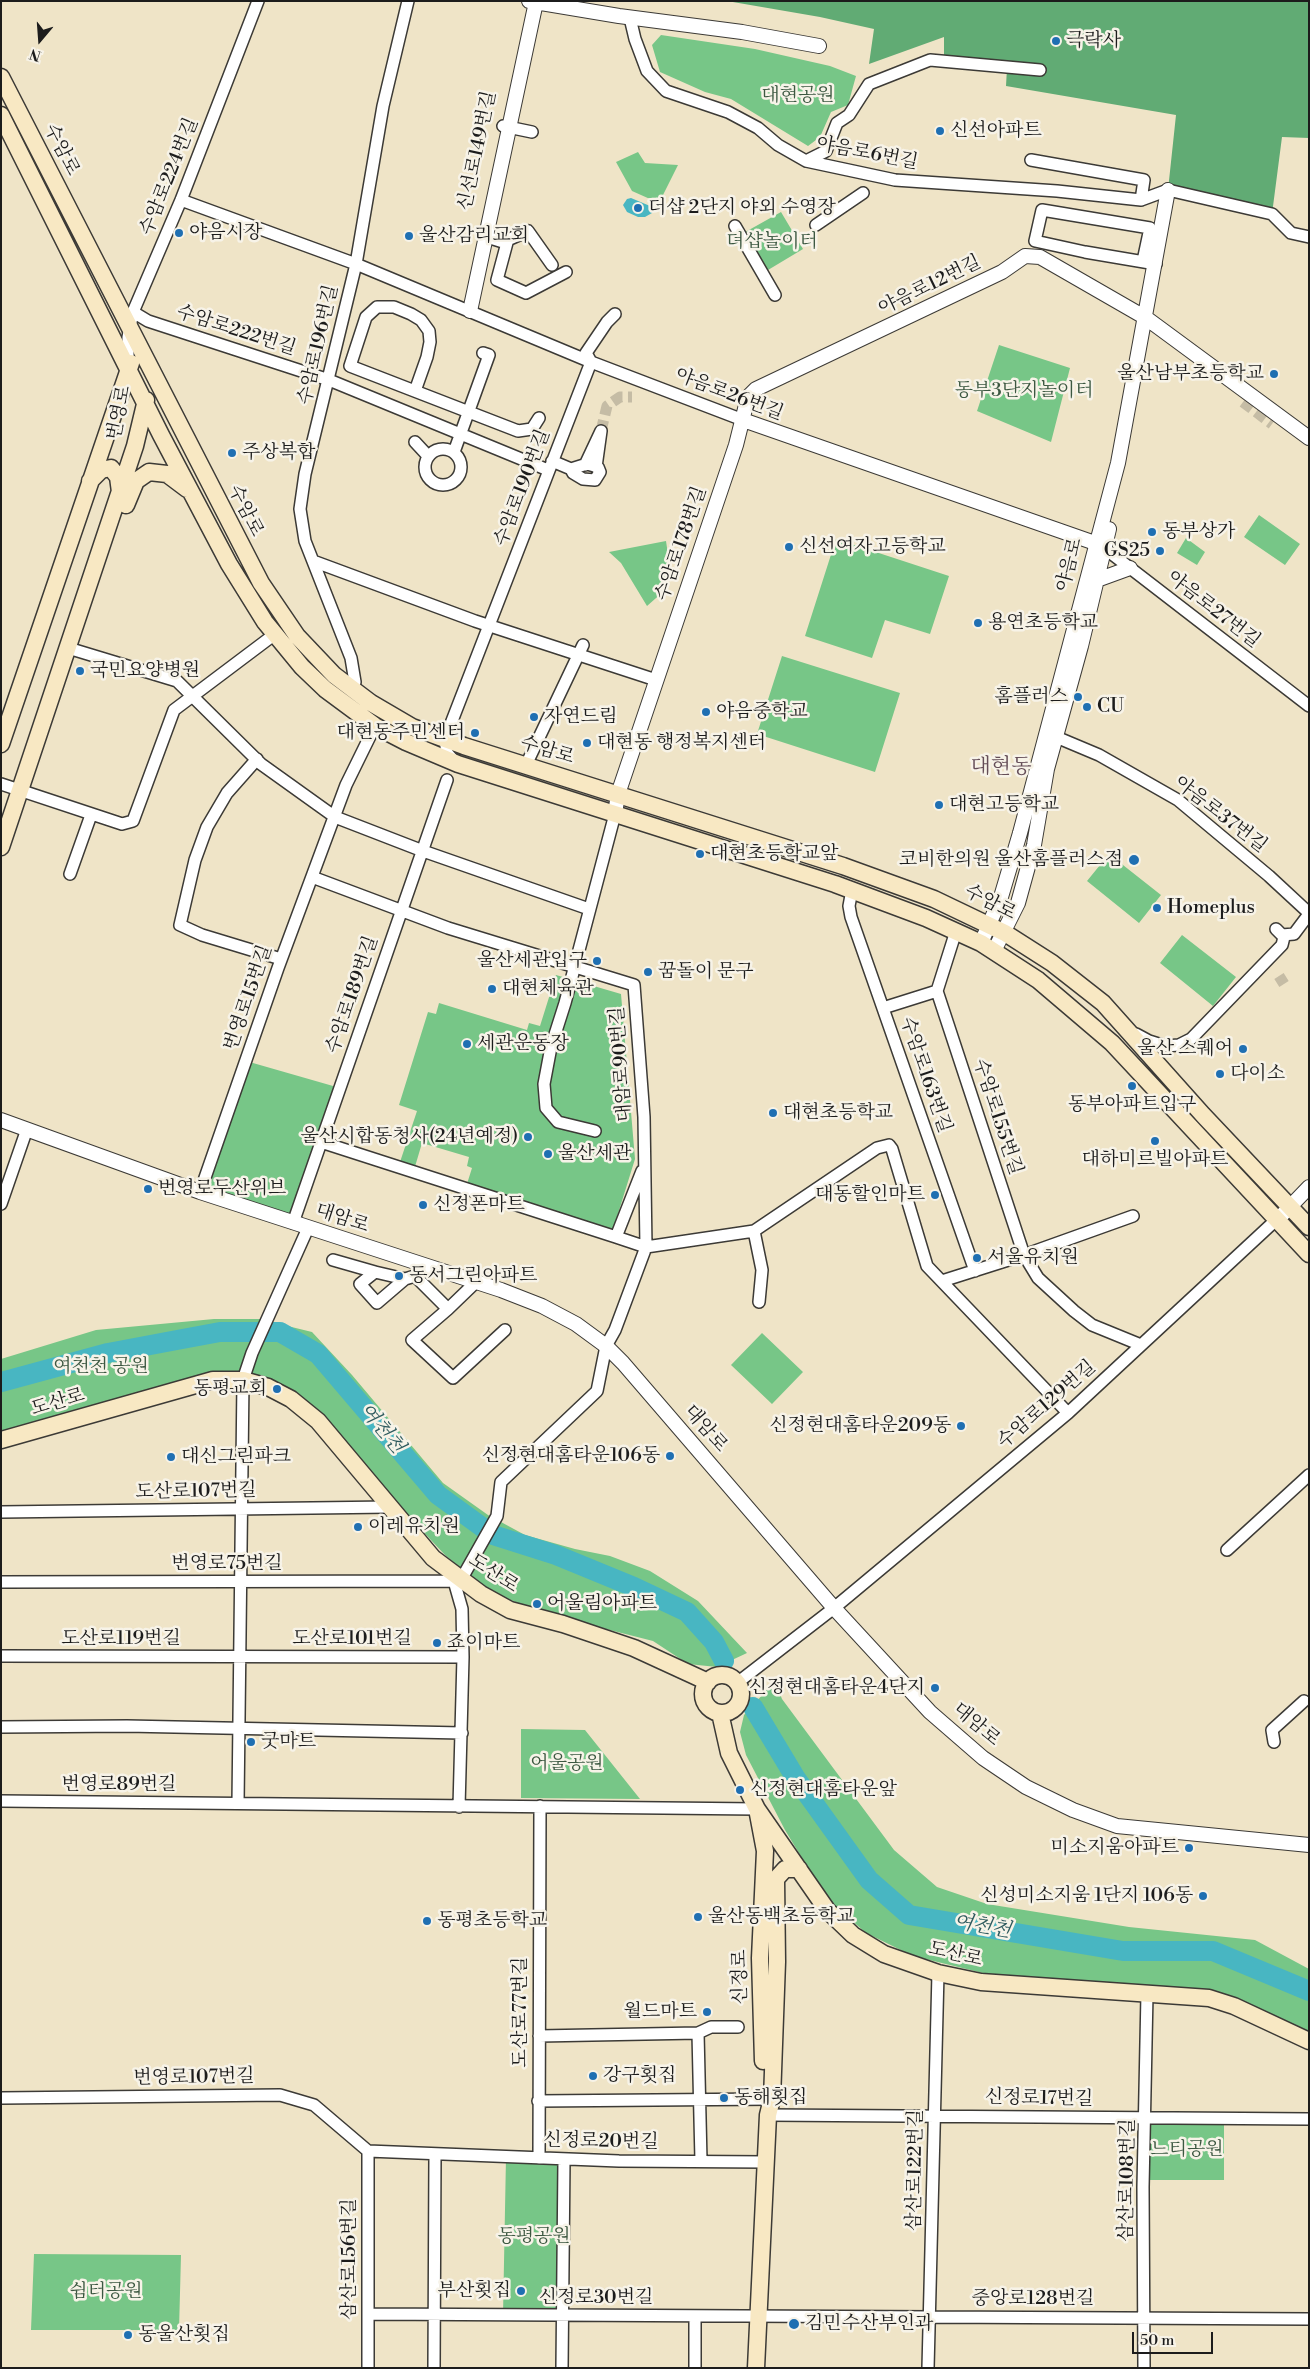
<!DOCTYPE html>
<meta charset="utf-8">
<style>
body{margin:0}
#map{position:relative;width:1310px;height:2369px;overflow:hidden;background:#efe4c7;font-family:"Libre Bodoni",serif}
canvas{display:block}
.frame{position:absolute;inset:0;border:2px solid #1c1c1c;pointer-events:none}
.north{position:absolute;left:15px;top:15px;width:50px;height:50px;-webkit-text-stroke:4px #f7f3e8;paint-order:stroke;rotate:198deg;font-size:14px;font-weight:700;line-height:20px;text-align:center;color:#1c1c1c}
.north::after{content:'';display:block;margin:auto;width:18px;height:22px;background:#1c1c1c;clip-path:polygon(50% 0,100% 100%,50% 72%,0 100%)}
.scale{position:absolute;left:1132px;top:2332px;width:81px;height:22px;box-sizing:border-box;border:2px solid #1c1c1c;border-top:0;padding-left:6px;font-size:15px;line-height:18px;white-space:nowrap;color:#1c1c1c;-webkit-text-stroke:4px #f7f3e8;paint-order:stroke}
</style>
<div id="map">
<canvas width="1310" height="2369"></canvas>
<div class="frame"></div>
<div class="north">N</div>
<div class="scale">50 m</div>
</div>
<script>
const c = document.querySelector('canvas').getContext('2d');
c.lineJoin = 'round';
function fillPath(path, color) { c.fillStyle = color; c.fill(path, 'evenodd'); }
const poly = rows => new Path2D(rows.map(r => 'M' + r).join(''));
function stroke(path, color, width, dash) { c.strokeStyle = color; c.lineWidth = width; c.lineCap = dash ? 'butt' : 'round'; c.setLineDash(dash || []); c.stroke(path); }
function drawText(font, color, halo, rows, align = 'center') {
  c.font = font + ' "Libre Bodoni","Noto Serif KR",serif'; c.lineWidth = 5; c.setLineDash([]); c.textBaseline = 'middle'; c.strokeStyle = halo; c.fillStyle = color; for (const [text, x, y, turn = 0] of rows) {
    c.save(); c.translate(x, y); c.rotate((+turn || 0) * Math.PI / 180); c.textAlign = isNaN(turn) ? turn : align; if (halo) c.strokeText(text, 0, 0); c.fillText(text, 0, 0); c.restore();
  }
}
const green = poly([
 [661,35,755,49,830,66,856,76,848,105,831,112,820,137,808,146,731,99,705,92,660,72,652,45],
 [638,152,645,163,678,165,659,203,632,191,616,162],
 [781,212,803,249,763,273,740,235],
 [999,345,1070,368,1051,442,977,411],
 [1259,515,1300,544,1285,565,1244,537],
 [1186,538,1205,552,1197,565,1177,553],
 [836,539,949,576,930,634,885,620,872,658,805,636],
 [666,541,670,568,664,591,647,606,621,563,609,552],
 [782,656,900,693,875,772,757,734],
 [1109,854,1161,895,1139,923,1087,881],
 [1182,935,1236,977,1213,1006,1160,963],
 [556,975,621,994,635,1159,612,1233,466,1187,472,1168,467,1166,469,1157,422,1143,414,1170,399,1165,417,1111,399,1105,428,1012,436,1014,439,1003,527,1030,529,1023,540,1026],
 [246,1061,340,1088,293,1223,200,1192],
 [214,1319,259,1319,312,1332,352,1375,443,1483,488,1515,525,1535,575,1549,610,1556,650,1571,698,1601,747,1653,717,1667,688,1664,653,1641,539,1612,485,1589,445,1555,350,1454,254,1377,1,1434,1,1359,96,1330],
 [762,1333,803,1372,772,1404,731,1365],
 [775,1681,782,1699,894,1850,937,1887,987,1904,1129,1927,1255,1940,1309,1969,1309,2036,1212,1994,1176,1987,991,1975,913,1956,866,1933,826,1898,785,1830,746,1755,740,1732,744,1715],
 [521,1729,585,1730,640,1799,521,1798],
 [1149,2120,1224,2121,1224,2180,1149,2180],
 [506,2157,564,2159,562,2315,503,2315],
 [34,2254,181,2255,179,2330,31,2330]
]);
const forest = poly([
 [727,1,1309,1,1309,138,1282,137,1272,214,1168,190,1176,115,1006,86,1007,68,944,58,944,37,869,64,874,29,820,17]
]);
const water = poly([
 [631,198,650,206,653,210,652,213,645,217,638,217,627,212,623,205,627,199]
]);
const river = poly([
 [1,1382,108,1353,177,1340,220,1332,280,1332,318,1354,438,1495,493,1535,556,1555,634,1587,687,1612,714,1642,724,1661],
 [753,1707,795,1777,869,1880,909,1915,1123,1951,1213,1951,1309,1991]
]);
const minorTunnel = poly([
 [1243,402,1272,424],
 [601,431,607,406,620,397,632,397],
 [1279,976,1284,984]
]);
const minor = poly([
 [630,18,635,39,647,71,666,91,728,112,758,128,778,145,806,161,895,180,1057,191,1141,200,1168,190,1272,214,1291,233,1309,237],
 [503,126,532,132],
 [1031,160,1144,180,1141,200],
 [806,161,826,151,837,123,849,115,869,84,930,60,1040,70],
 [181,200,356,264,591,362,743,420],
 [816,225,863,193],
 [735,226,775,295],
 [487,237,503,242,528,231,552,265],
 [508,239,497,280,526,293,566,272],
 [1143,261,1150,228,1042,210,1035,241,1085,252,1156,264],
 [133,312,148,321,329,380,548,470],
 [591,362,586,353,607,322,615,314],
 [128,364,128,337,133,312,181,200,258,1],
 [415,391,427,357,430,342,429,331,421,320,411,314,394,307,377,307,366,317,350,366,518,431,532,429,539,418],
 [415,442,428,456],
 '425 467a18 18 0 1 1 36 0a18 18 0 1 1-36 0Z',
 [454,452,489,355,483,353],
 [552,461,571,469,573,473,583,479,595,480,600,472,598,467,587,464,571,469],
 [585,465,601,431,596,467],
 [1099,544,1309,706],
 [313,561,475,621,656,680],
 [68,648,177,681,261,764,335,817,423,851,589,909],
 [353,690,355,682,351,658,305,541,300,509,305,474,356,264,383,106,408,1],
 [1049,734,1099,755,1178,800,1269,876,1309,913],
 [257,759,227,793,207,827,195,860,180,925,202,935,281,959],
 [455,762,447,753,445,739,591,362],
 [526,765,583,645],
 [1,784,122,824,133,821,174,710,275,634],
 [70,874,91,815],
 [312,877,448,928,634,985,644,1117,646,1247,615,1330,606,1346,597,1391,501,1482,497,1516,462,1578,454,1581,462,1609,463,1657,459,1807],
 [852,890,849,906,851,917,975,1271],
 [956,931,937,991,1024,1255,1038,1278,1074,1311,1092,1325,1141,1345],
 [1282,935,1294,934,1309,914],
 [883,1008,937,991],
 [1136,1034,1149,1041,1165,1046,1179,1045,1191,1039,1282,945,1284,937,1276,929],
 [595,1131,558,1122,546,1108,544,1084,551,1047,565,1003,615,814],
 [321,1142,616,1237],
 [642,1171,616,1237,646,1247,754,1231,877,1148,889,1145,892,1149,927,1266,1068,1413],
 [200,1192,278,968,346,785,375,726],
 [1,1204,27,1129],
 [293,1223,447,780],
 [754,1231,762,1270,759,1302],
 [333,1260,375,1272,360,1284,377,1303,405,1279,415,1276,448,1309,476,1282],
 [375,1272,405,1279],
 [942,1281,1024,1255,1133,1216],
 [448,1309,412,1340,453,1378,505,1330],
 [1,1512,390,1507],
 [1227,1550,1309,1475],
 [1,1582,454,1581],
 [1,1656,463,1657],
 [737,1683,834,1608,1068,1413,1276,1220],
 [1,1727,127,1726,462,1733],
 [1274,1742,1272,1730,1304,1701],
 [1,1801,757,1809],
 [238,1803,243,1380,252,1353,308,1228],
 [698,2033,711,2027,738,2027],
 [539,2036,698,2033,701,2161],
 [1,2098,280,2095,314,2105,368,2151],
 [538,2101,772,2099],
 [768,2115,1309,2119],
 [368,2151,619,2161,766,2162],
 [539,2158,540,1806],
 [368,2314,1309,2319],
 [695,2316,695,2368],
 [368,2368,368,2151],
 [434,2368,435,2154],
 [562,2368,564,2159],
 [928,2368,938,1973],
 [1144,2368,1143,2187,1147,1994]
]);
const tertiary = poly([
 [529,1,619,16,742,32,819,46],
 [470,311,536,2],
 [743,420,1095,543],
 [1097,580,1130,568],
 [615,814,618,794,736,445,748,397,756,389,1002,272,1025,256,1040,257,1146,318,1309,438],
 [981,943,1001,897,1020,833,1118,463,1168,190],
 [994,951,1018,903,1034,845,1047,769,1081,646,1109,529],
 [1,1120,200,1192,501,1290,542,1306,576,1324,606,1346,623,1363,834,1608,930,1712,983,1758,1026,1787,1073,1810,1117,1826,1309,1845],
 [1283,1214,1309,1187]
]);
const secondary = poly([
 [1,77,261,583,297,636,334,675,371,703,412,727,464,746,843,866,934,899,1005,933,1052,963,1103,1003,1203,1115,1309,1227],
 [1,115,161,435,229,564,265,622,302,667,325,689,375,726,406,742,458,764,835,884,926,918,981,943,1038,980,1112,1043,1309,1254],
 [90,481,101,470,111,468,118,477,120,492],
 [126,505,136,481,149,472,167,474,187,489],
 [1,744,131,363],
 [1,847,135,446,146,400],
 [1,1440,213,1380,243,1380,268,1387,291,1399,318,1421,433,1558,481,1594,510,1610,563,1624,634,1648,708,1682],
 '703 1694a19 19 0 1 1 38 0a19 19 0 1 1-38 0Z',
 [720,1713,729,1753,757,1809,827,1910,853,1935,884,1954,938,1973,981,1982,1209,1998,1234,2006,1309,2041],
 [758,1814,765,1851,760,1958,763,2061],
 [756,2368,768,2115,772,2099,777,1962,776,1879,785,1869,799,1869]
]);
const markers = [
 [1056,41,5,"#1f6fb2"],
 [940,131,5,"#1f6fb2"],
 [638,208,5,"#1f6fb2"],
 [179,233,5,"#1f6fb2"],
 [409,236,5,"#1f6fb2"],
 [1274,374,5,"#1f6fb2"],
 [232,453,5,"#1f6fb2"],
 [1152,532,5,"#1f6fb2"],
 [789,547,5,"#1f6fb2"],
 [1160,551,5,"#1f6fb2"],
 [978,623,5,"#1f6fb2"],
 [80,671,5,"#1f6fb2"],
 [1078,697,5,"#1f6fb2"],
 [1087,707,5,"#1f6fb2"],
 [706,712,5,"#1f6fb2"],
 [534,717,5,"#1f6fb2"],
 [475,733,5,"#1f6fb2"],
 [587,743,5,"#1f6fb2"],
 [939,805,5,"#1f6fb2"],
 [700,854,5,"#1f6fb2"],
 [1134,860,6,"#1f6fb2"],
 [1157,908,5,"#1f6fb2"],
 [597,961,5,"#1f6fb2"],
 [648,972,5,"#1f6fb2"],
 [492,989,5,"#1f6fb2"],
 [467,1044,5,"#1f6fb2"],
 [1243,1049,5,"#1f6fb2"],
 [1220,1074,5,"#1f6fb2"],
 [1132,1086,5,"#1f6fb2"],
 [773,1113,5,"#1f6fb2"],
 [528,1137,5,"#1f6fb2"],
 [1155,1141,5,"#1f6fb2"],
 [548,1154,5,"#1f6fb2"],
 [148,1189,5,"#1f6fb2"],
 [935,1195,5,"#1f6fb2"],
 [423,1205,5,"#1f6fb2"],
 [977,1258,5,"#1f6fb2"],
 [399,1276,5,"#1f6fb2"],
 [277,1389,5,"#1f6fb2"],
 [961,1426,5,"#1f6fb2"],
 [670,1456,5,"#1f6fb2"],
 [171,1457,5,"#1f6fb2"],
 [358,1527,5,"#1f6fb2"],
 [537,1604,5,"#1f6fb2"],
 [437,1643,5,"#1f6fb2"],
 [935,1688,5,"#1f6fb2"],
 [251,1742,5,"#1f6fb2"],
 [740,1790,5,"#1f6fb2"],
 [1189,1848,5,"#1f6fb2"],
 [1203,1896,5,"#1f6fb2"],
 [698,1917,5,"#1f6fb2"],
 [427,1921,5,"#1f6fb2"],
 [707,2012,5,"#1f6fb2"],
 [593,2076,5,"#1f6fb2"],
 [724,2098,5,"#1f6fb2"],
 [521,2291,5,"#1f6fb2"],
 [794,2324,6,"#1f6fb2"],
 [128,2335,5,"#1f6fb2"]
];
const poiNames = [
 ["극락사",1066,41],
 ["신선아파트",950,131],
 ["더샵 2단지 야외 수영장",648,208],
 ["야음시장",189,233],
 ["울산감리교회",419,236],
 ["울산남부초등학교",1264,374,"right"],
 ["주상복합",242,453],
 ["동부상가",1162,532],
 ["신선여자고등학교",799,547],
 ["GS25",1150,551,"right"],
 ["용연초등학교",988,623],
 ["국민요양병원",90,671],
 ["홈플러스",1068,697,"right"],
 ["CU",1097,707],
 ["야음중학교",716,712],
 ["자연드림",544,717],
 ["대현동주민센터",465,733,"right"],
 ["대현동 행정복지센터",597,743],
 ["대현고등학교",949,805],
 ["대현초등학교앞",710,854],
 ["코비한의원 울산홈플러스점",1123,860,"right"],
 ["Homeplus",1167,908],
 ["울산세관입구",587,961,"right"],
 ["꿈돌이 문구",658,972],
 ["대현체육관",502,989],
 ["세관운동장",477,1044],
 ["울산 스퀘어",1233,1049,"right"],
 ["다이소",1230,1074],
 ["동부아파트입구",1132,1105,"center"],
 ["대현초등학교",783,1113],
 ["울산시합동청사(24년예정)",518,1137,"right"],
 ["울산세관",558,1154],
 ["대하미르빌아파트",1155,1160,"center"],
 ["번영로두산위브",158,1189],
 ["대동할인마트",925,1195,"right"],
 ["신정폰마트",433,1205],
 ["서울유치원",987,1258],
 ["동서그린아파트",409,1276],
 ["동평교회",267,1389,"right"],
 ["신정현대홈타운209동",951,1426,"right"],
 ["신정현대홈타운106동",660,1456,"right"],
 ["대신그린파크",181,1457],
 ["이레유치원",368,1527],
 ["어울림아파트",547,1604],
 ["죠이마트",447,1643],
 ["신정현대홈타운4단지",925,1688,"right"],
 ["굿마트",261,1742],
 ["신정현대홈타운앞",750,1790],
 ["미소지움아파트",1179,1848,"right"],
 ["신성미소지움 1단지 106동",1193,1896,"right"],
 ["울산동백초등학교",708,1917],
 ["동평초등학교",437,1921],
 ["월드마트",697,2012,"right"],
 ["강구횟집",603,2076],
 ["동해횟집",734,2098],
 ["부산횟집",511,2291,"right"],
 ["김민수산부인과",805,2324],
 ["동울산횟집",138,2335]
];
const parkNames = [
 ["대현공원",798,96],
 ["뎌샵놀이터",772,242],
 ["동부3단지놀이터",1024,391],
 ["여천천 공원",101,1367],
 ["어울공원",567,1764],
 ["느티공원",1187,2150],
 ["동평공원",534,2237],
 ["쉼터공원",106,2292]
];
const streetNames = [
 ["수암로",61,150,63],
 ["신선로149번길",478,151,-78],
 ["야음로6번길",867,154,11],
 ["수암로224번길",170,177,-68],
 ["야음로12번길",930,286,-26],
 ["수암로222번길",236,331,18],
 ["수암로196번길",319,345,-77],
 ["야음로26번길",729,395,21],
 ["번영로",120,413,-79],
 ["수암로190번길",523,488,-69],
 ["수암로",245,511,63],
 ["수암로178번길",682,544,-71],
 ["야음로",1070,565,-76],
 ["야음로27번길",1213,610,38],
 ["수암로",547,751,17],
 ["야음로37번길",1220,815,38],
 ["수암로",990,903,27],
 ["수암로189번길",353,995,-71],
 ["번영로15번길",249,998,-71],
 ["대암로90번길",622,1064,-94],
 ["수암로163번길",925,1075,71],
 ["수암로155번길",997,1117,72],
 ["대암로",342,1219,18],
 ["도산로",58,1403,-16],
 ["수암로129번길",1047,1405,-41],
 ["대암로",705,1429,49],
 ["도산로107번길",196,1492,-1],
 ["번영로75번길",227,1564],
 ["도산로",493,1574,33],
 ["도산로119번길",121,1639],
 ["도산로101번길",352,1639],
 ["대암로",976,1725,40],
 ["번영로89번길",119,1785],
 ["도산로",955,1955,13],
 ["신정로",741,1977,-91],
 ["도산로77번길",521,2012,-90],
 ["번영로107번길",194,2078,-1],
 ["신정로17번길",1039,2099,1],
 ["신정로20번길",601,2142,1],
 ["삼산로122번길",916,2170,-89],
 ["삼산로108번길",1128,2180,-89],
 ["삼산로156번길",350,2259,-90],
 ["신정로30번길",596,2298],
 ["중앙로128번길",1033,2299]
];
const waterNames = [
 ["여천천",381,1429,50],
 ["여천천",982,1927,10]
];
const quarterNames = [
 ["대현동",1001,768]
];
fillPath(green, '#77c687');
fillPath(forest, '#61ab74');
fillPath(water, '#48b6c2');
stroke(river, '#48b6c2', 20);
stroke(minorTunnel, '#c5bca5', 11, [11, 5.5]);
stroke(minor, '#3c3a36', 14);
stroke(tertiary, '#3c3a36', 16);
stroke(secondary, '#3c3a36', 19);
stroke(minor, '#fff', 11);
stroke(tertiary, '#fff', 14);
stroke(secondary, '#f8e8c3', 16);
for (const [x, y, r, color] of markers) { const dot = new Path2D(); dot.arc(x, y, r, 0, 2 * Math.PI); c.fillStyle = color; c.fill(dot); stroke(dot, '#f7f3e8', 2); }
drawText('19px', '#1c1c1c', '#f7f3e8', poiNames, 'left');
drawText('19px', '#3c5841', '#f7f3e8', parkNames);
drawText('19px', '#1c1c1c', '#f7f3e8', streetNames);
drawText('italic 20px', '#2e5a5e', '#f7f3e8', waterNames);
drawText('21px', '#654e58', '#f7f3e8', quarterNames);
</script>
